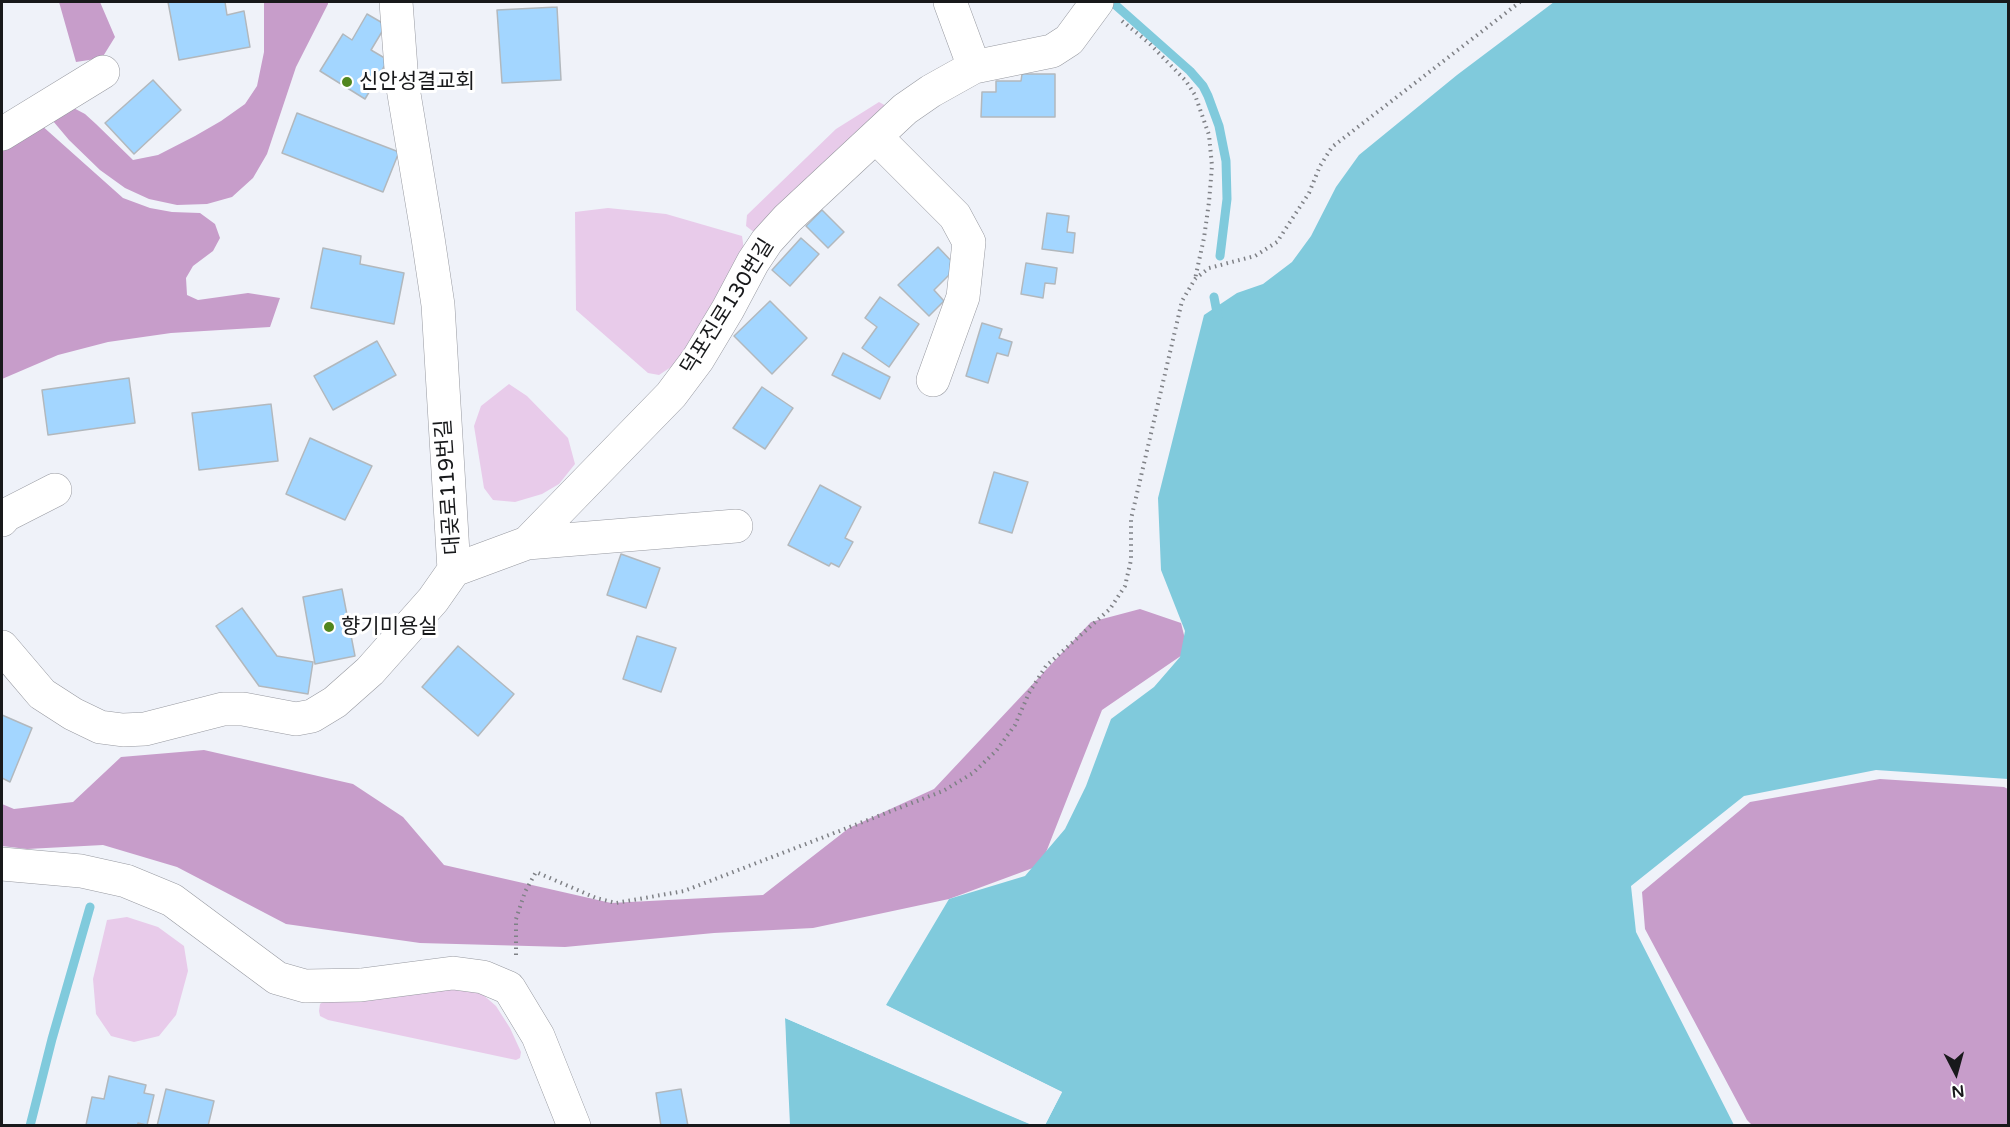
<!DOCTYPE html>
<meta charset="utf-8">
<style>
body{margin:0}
#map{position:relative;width:2010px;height:1127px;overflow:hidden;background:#eff2f9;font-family:"Varela Round",sans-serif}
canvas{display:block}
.frame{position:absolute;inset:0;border:3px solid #18191b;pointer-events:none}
.north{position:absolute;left:1926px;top:1043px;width:60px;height:60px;-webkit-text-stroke:4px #fff;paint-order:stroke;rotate:174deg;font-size:16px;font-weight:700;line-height:24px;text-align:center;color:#18191b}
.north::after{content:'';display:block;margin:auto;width:21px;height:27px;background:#18191b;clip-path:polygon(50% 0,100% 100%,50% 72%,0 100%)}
</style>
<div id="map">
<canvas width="2010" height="1127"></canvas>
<div class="frame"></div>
<div class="north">N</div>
</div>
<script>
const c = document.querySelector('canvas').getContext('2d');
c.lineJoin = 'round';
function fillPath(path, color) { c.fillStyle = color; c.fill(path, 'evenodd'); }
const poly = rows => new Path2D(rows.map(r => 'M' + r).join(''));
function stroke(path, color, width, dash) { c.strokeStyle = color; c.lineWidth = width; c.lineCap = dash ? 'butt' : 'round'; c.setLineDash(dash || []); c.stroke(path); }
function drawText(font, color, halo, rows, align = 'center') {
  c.font = font + ' "Varela Round","Noto Sans KR",sans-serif'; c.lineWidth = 6; c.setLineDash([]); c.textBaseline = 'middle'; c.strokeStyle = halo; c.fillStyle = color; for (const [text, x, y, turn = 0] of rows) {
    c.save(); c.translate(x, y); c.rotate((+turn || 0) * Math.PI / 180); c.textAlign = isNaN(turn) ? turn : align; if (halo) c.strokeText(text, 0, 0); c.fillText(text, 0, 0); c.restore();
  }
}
const green = poly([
 [879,102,890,108,755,233,746,226,747,215,836,129],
 [608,208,666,214,742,236,744,250,677,363,659,375,648,373,576,310,575,212],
 [509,384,527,396,568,438,575,464,559,484,542,494,515,502,493,500,484,488,474,426,481,406],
 [127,917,158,927,184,946,188,971,176,1015,159,1036,134,1042,111,1036,96,1014,93,979,107,920],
 [463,987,481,993,496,1006,510,1028,521,1052,520,1058,516,1060,328,1020,320,1016,319,1011,320,1004,324,1001]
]);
const forest = poly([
 [59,2,100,2,115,37,102,58,76,62],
 [264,2,328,2,328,4,296,67,267,154,253,178,232,197,207,204,177,205,149,199,125,188,100,170,69,140,53,121,66,104,85,114,96,124,133,160,158,155,195,136,221,121,245,104,257,86,264,52],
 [40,124,123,198,150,208,172,212,200,213,215,224,220,238,213,251,193,266,186,278,187,295,198,300,248,293,280,298,270,327,171,333,108,342,58,355,2,379,2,151],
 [1140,609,1181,623,1188,651,1102,710,1041,865,949,899,813,928,714,933,565,947,420,943,286,924,177,867,103,845,27,849,2,846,2,804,14,809,73,802,121,757,204,750,353,784,403,817,444,865,611,903,763,895,849,828,934,789,1091,622],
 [1880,779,2004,787,2008,789,2008,1125,1752,1125,1747,1120,1645,929,1642,892,1750,802]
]);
const water = poly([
 [1554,2,2008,2,2008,779,1876,770,1744,796,1631,886,1636,932,1734,1125,1045,1125,1062,1092,886,1005,949,899,1025,876,1065,829,1086,786,1111,719,1154,687,1180,657,1185,631,1161,570,1158,498,1204,315,1237,293,1263,284,1292,262,1311,236,1336,187,1359,155,1457,75],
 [785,1018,994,1109,1032,1125,790,1125]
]);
const pier = poly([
 [883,1004,1062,1092,1045,1125,1042,1125,1058,1093,884,1008],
 [784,1015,996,1106,1034,1123,1035,1126,785,1018,787,1126,782,1018]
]);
const stream = poly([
 [1112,2,1190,71,1203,86,1208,96,1219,126,1226,161,1227,199,1220,256],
 [1214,297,1218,318],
 [30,1126,52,1039,90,907]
]);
const building = poly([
 [168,2,225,2,227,15,244,11,250,47,179,60,168,2],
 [557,7,561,80,502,83,497,10,557,7],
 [367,14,386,25,371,50,388,60,365,99,320,71,343,34,352,40,367,14],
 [1022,74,1055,74,1055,117,981,117,982,92,996,92,996,81,1021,81,1022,74],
 [153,80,181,110,134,154,105,123,153,80],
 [297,113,399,152,383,192,282,153,297,113],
 [822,210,844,232,828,248,806,226,822,210],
 [1047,213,1069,216,1067,232,1075,233,1073,253,1042,249,1047,213],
 [801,238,819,254,790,286,772,270,801,238],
 [938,247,957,267,934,290,944,301,929,316,898,285,938,247],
 [323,248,361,256,360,264,404,273,394,324,311,308,323,248],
 [1026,263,1057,268,1055,284,1045,283,1043,298,1021,294,1026,263],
 [880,297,919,324,889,367,862,348,877,327,865,318,880,297],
 [770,301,807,338,772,374,734,336,770,301],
 [982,323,1002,329,999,338,1012,342,1008,356,997,353,988,383,966,376,982,323],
 [377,341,396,375,333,410,314,376,377,341],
 [843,353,890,377,880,399,832,375,843,353],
 [129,378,135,423,48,435,42,390,129,378],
 [762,387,793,408,765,449,733,428,762,387],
 [271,404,278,461,199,470,192,413,271,404],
 [310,438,372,466,345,520,286,494,310,438],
 [994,472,1028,482,1012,533,979,523,994,472],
 [820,485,861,507,845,538,853,542,839,567,831,563,829,566,788,545,820,485],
 [621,554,660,568,646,608,607,595,621,554],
 [342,589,355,656,315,664,303,597,342,589],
 [242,608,277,656,313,662,308,694,259,686,216,626,242,608],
 [637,636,676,648,661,692,623,679,637,636],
 [458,646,514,694,478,736,422,687,458,646],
 [2,715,32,728,10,782,2,778,2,715],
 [109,1076,146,1085,144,1093,154,1095,147,1125,138,1123,137,1126,86,1125,92,1097,104,1099,109,1076],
 [166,1089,214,1101,208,1126,157,1126,166,1089],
 [681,1089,688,1126,661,1126,656,1093,681,1089]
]);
const path = poly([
 [1122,21,1149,43,1186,81,1195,95,1209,135,1212,166,1209,202,1204,238,1195,279],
 [516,955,516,919,525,892,536,872,596,898,616,903,684,891,943,791,973,773,996,751,1015,725,1029,693,1046,666,1110,609,1125,586,1131,560,1131,519,1182,301,1195,279,1209,268,1255,256,1277,242,1309,193,1320,166,1332,147,1520,2]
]);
const minor = poly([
 [950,2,974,67],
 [2,134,103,72],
 [877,138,955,216,969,242,963,297,933,380],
 [2,520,6,515,55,490],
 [527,543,736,526],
 [454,570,527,543,633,434,671,395,698,359,728,309,753,262,767,241,787,219,905,109,931,91,974,67,1052,51,1069,40,1097,2],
 [2,647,42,694,73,714,100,727,123,730,145,729,223,709,243,709,296,719,312,716,335,702,370,671,433,600,454,570,438,305,428,238,402,82,396,2],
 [2,864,81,871,126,881,172,900,277,978,305,986,361,985,453,973,483,977,509,988,538,1036,574,1126]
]);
const markers = [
 [347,82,6,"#51861e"],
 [329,627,6,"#51861e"]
];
const poiNames = [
 ["신안성결교회",359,82],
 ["향기미용실",341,627]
];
const streetNames = [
 ["덕포진로130번길",728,307,-58],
 ["대곶로119번길",449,487,-94]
];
fillPath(green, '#e8cbea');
fillPath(forest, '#c79dca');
fillPath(water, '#80cadc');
fillPath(pier, '#eff2f9');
stroke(stream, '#80cadc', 9);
fillPath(building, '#a3d6ff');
stroke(building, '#b2b8bd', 1.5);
stroke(minor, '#9799a0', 34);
stroke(path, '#7f8186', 4, [1.5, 4.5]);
stroke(minor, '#fff', 33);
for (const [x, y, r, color] of markers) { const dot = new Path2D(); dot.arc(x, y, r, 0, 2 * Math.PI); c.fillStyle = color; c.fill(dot); stroke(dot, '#fff', 2); }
drawText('21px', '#18191b', '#fff', poiNames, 'left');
drawText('21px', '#18191b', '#fff', streetNames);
</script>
